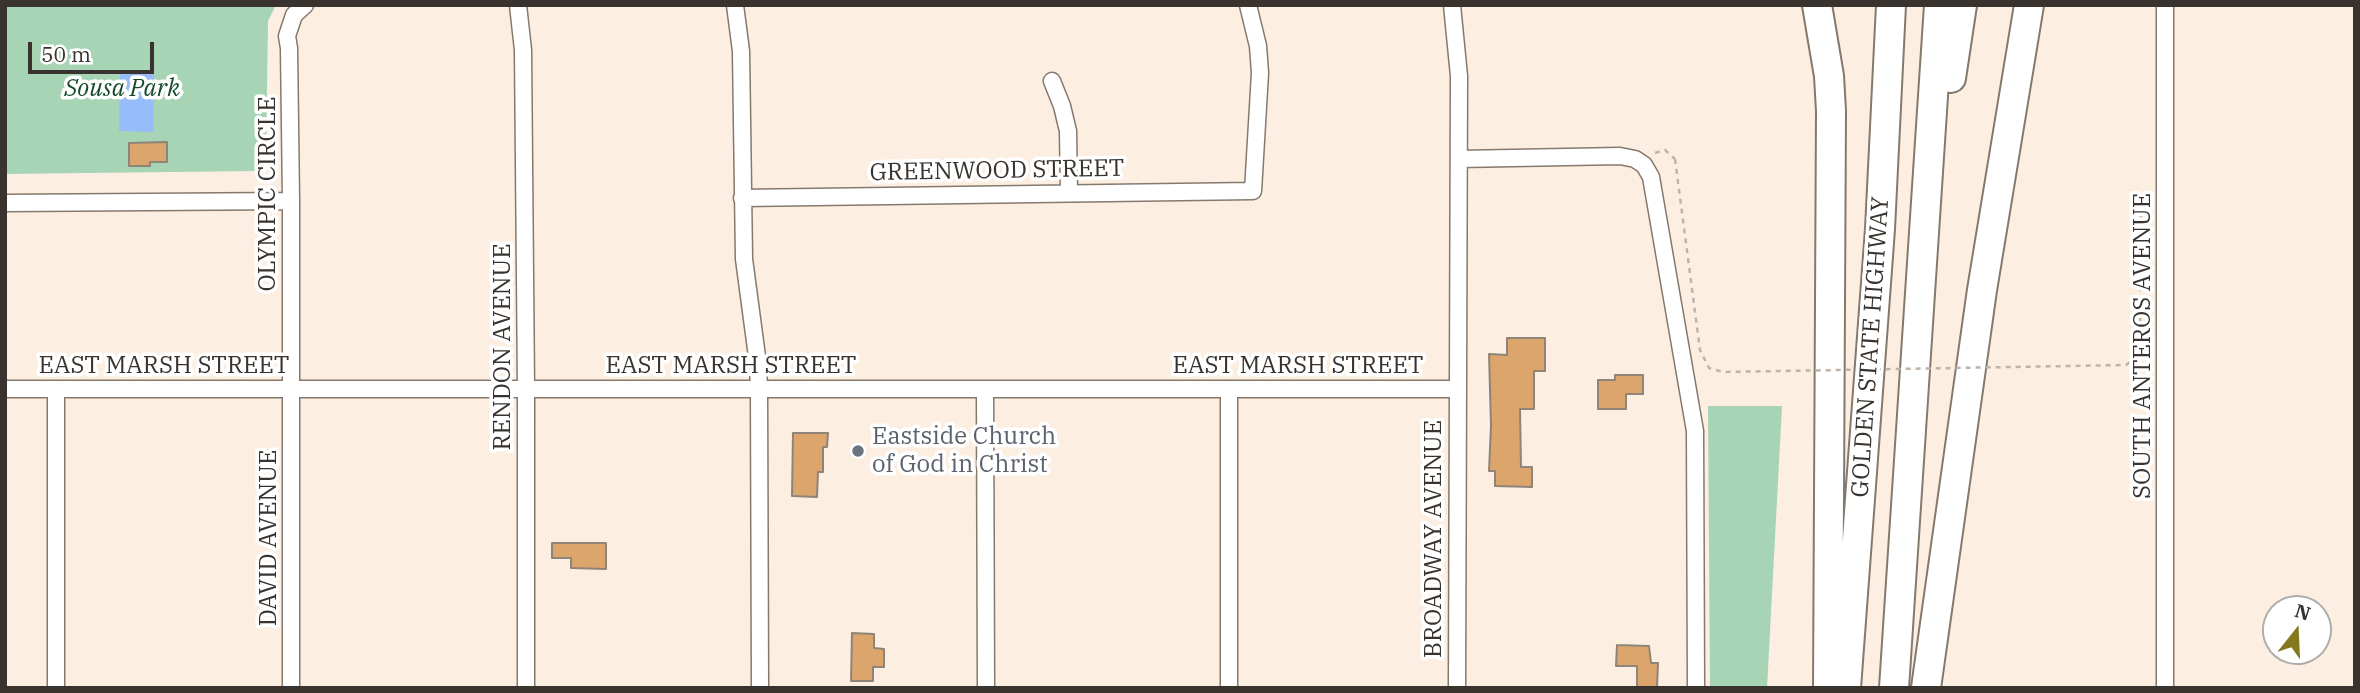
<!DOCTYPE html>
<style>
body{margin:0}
#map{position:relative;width:2360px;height:693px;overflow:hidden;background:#fcefe2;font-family:"IBM Plex Serif",serif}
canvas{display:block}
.frame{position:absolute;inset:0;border:7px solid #38332e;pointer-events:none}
.north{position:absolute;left:2262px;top:595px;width:70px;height:70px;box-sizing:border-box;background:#fff;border:2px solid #afadab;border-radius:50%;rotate:18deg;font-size:19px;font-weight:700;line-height:28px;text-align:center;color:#38332e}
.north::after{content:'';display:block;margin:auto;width:24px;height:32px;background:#84781c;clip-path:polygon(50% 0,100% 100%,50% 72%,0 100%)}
.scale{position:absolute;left:28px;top:42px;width:126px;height:32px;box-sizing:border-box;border:4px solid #38332e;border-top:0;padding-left:9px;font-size:21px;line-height:24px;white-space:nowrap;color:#38332e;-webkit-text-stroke:5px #fff;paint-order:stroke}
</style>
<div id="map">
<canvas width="2360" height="693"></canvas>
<div class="frame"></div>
<div class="north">N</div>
<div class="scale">50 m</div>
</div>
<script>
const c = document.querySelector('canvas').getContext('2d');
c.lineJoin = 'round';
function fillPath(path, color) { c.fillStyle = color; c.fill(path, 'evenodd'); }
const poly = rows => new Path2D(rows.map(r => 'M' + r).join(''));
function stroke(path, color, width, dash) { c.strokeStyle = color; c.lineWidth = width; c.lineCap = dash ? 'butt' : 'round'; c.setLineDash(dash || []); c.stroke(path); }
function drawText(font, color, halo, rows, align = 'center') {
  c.font = font + ' "IBM Plex Serif",serif'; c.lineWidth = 7; c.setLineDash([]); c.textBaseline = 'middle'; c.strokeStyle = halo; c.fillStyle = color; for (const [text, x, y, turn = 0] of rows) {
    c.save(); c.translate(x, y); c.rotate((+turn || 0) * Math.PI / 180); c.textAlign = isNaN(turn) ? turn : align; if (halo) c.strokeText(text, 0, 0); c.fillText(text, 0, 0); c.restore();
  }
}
const green = poly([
 [5,5,276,5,268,21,266,156,255,171,5,174],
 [1708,406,1782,406,1767,688,1710,688]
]);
const water = poly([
 [120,70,154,71,153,132,119,131]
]);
const building = poly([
 [167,142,167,162,150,162,150,166,129,166,129,143,167,142],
 [1507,338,1545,338,1545,371,1534,371,1534,409,1520,409,1521,467,1532,467,1532,487,1495,486,1495,471,1489,471,1491,426,1489,354,1507,355,1507,338],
 [1615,375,1643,375,1643,394,1626,394,1626,409,1598,409,1598,380,1615,380,1615,375],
 [793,433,828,433,827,447,823,447,823,472,818,472,817,497,792,496,793,433],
 [552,543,606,543,606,569,571,568,571,558,552,558,552,543],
 [852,633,874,634,874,648,884,649,884,667,873,667,873,681,851,681,852,633],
 [1617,645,1649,646,1651,663,1658,663,1657,688,1637,688,1637,666,1616,666,1617,645]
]);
const path = poly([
 [1655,153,1665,150,1675,159]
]);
const minor = poly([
 [518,5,523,50,526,389,526,688],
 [735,5,741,51,744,259,758,364,759,389,760,688],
 [1452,5,1459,76,1457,688],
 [2165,5,2165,688],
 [1052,81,1062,106,1068,131,1069,193],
 [1459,159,1620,156,1635,159,1644,165,1651,177,1695,431,1696,688],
 [742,198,1253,191,1260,73,1258,46,1248,5],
 [5,203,291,201],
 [5,389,1456,389],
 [985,389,986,688],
 [56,688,56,389],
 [291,688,291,201,289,48,287,36,294,15,305,5],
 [1229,688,1229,389]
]);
const motorway = poly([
 [1817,5,1829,76,1831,111,1828,688],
 [1951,78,1962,5],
 [1846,688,1880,229,1891,5],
 [1894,688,1939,5],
 [1926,688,1982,290,2029,5]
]);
const pathBridge = poly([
 [1675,159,1700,350,1709,368,1723,372,2126,365,2137,357,2140,344,2141,199]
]);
const markers = [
 [858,451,7,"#6b7280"]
];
const parkNames = [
 ["Sousa Park",122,89]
];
const streetNames = [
 ["GREENWOOD STREET",997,171,-1],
 ["OLYMPIC CIRCLE",268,194,-90],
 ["SOUTH ANTEROS AVENUE",2143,346,-90],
 ["RENDON AVENUE",503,347,-90],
 ["GOLDEN STATE HIGHWAY",1871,347,-86],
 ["EAST MARSH STREET",164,366],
 ["EAST MARSH STREET",731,366],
 ["EAST MARSH STREET",1298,366],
 ["DAVID AVENUE",269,538,-90],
 ["BROADWAY AVENUE",1434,539,-90]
];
const worshipNames = [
 ["Eastside Church",872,437],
 ["of God in Christ",872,465]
];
fillPath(green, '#a6d4b4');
fillPath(water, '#96bdfa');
fillPath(building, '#dba56c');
stroke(building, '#8f8478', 2);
stroke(minor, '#85796e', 19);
stroke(motorway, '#85796e', 32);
stroke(path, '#beb4aa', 2.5, [5, 5]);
stroke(minor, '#fff', 16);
stroke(motorway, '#fff', 28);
stroke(pathBridge, '#beb4aa', 2.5, [5, 5]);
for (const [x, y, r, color] of markers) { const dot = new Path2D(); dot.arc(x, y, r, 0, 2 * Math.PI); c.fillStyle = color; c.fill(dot); stroke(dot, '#fff', 2.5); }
drawText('italic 24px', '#144a2c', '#fff', parkNames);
drawText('24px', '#38332e', '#fff', streetNames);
drawText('24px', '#5b616d', '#fff', worshipNames, 'left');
</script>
